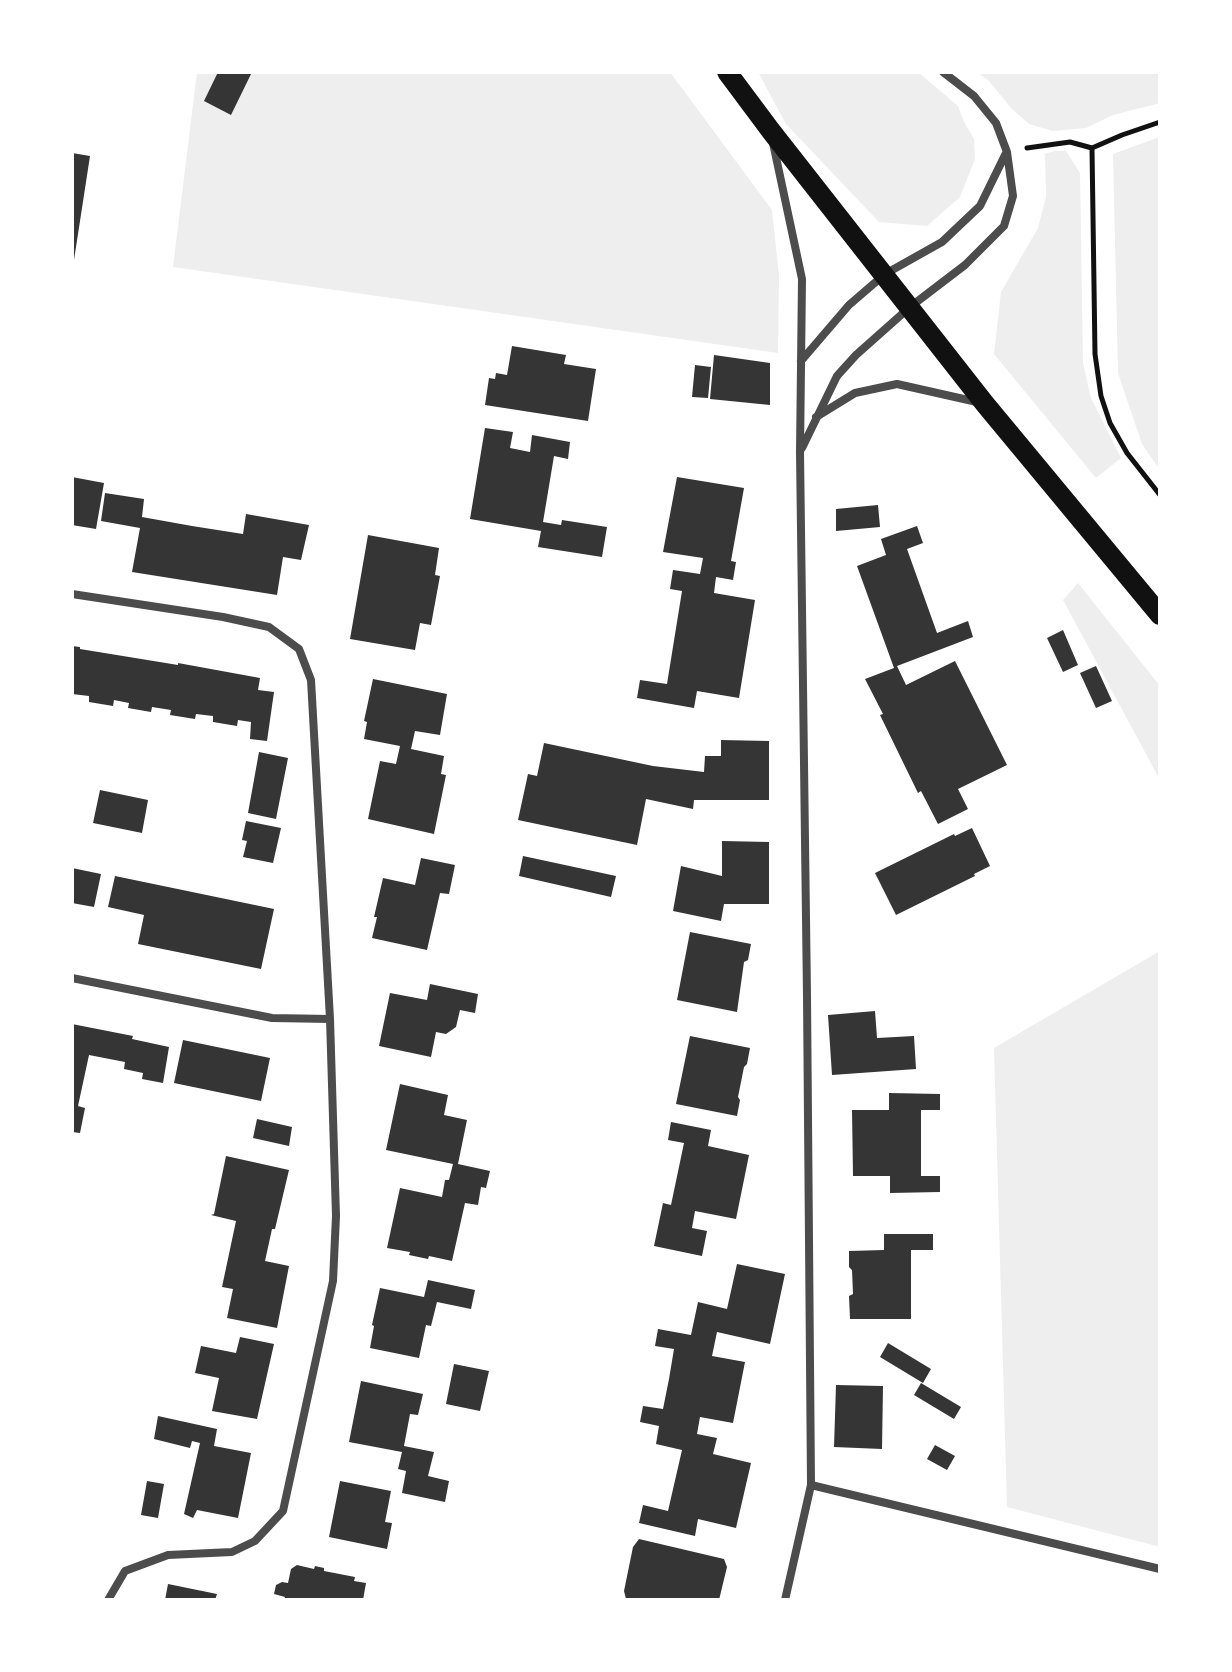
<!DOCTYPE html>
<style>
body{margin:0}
#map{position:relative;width:1232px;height:1672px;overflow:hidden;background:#fff;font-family:Barlow,sans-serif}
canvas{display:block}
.frame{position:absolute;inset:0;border:74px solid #fff;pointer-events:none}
</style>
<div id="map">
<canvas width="1232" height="1672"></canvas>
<div class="frame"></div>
</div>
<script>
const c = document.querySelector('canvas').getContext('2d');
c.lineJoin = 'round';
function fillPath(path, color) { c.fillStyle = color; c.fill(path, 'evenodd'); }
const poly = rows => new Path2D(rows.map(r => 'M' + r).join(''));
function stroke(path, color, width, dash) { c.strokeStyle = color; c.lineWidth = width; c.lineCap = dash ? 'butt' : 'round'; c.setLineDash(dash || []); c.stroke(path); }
const green = poly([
 [197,72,670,72,772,210,779,276,778,353,173,267],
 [758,72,918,72,958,106,964,122,974,139,975,159,960,197,927,226,879,222,786,124],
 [977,72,1160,72,1160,103,1113,115,1086,128,1053,131,1029,124,1011,108,989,81],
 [1160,137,1160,470,1142,444,1118,373,1113,154],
 [1054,151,1066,151,1080,173,1083,363,1091,398,1121,458,1096,478,994,354,1001,292,1038,228,1046,197,1045,154],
 [1078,583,1160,686,1160,780,1063,600],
 [1160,951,1160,1547,1007,1507,994,1048]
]);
const building = poly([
 [218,72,252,72,231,115,204,101],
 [72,153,90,156,74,260,72,260],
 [512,346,566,355,564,364,596,369,588,421,485,405,489,378,495,379,496,373,507,375],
 [714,355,770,363,770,405,710,399],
 [695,365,711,367,708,398,692,397],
 [485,428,513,432,510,448,530,452,532,435,570,442,568,459,554,456,543,522,561,525,562,520,607,527,602,557,538,547,541,531,470,519],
 [72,477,104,483,96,529,72,525],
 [677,477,744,488,731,561,736,562,733,580,716,577,714,593,755,600,739,698,697,691,694,708,637,698,640,680,667,684,682,591,670,589,673,570,700,574,703,558,663,552],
 [105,493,144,499,142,517,192,526,243,534,246,514,309,525,301,560,283,557,277,595,132,572,140,528,101,521],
 [878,505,880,527,836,531,836,509],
 [917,526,923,543,907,549,937,633,968,621,973,637,897,666,906,685,955,661,1007,765,958,789,968,809,938,824,921,791,918,793,880,715,883,714,865,679,894,668,857,566,886,555,881,539],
 [368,535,439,548,435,575,440,576,431,625,420,623,415,650,350,639],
 [1063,630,1078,665,1063,672,1047,638],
 [72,646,80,647,80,649,178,665,178,663,260,678,258,690,274,692,267,741,250,739,251,722,238,720,237,726,213,722,213,716,196,714,195,719,170,715,171,710,152,707,151,712,128,708,129,703,114,700,113,706,89,702,89,696,72,694],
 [1096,666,1112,701,1096,708,1080,673],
 [373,679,447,694,440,735,415,731,411,749,444,756,441,774,446,775,434,834,368,819,380,761,396,764,400,746,364,739,367,722,364,721],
 [721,740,769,741,769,800,694,800,693,809,646,799,637,845,518,820,528,774,537,776,544,743,653,766,704,772,705,756,721,756],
 [259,752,288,758,276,819,248,813],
 [100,790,148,800,142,833,93,823],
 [246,821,281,828,273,863,243,857,247,841,242,840],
 [972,828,990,866,974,874,975,876,896,915,875,873,954,834,955,836],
 [722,841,769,842,769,904,724,904,721,921,673,911,681,866,722,876],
 [523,856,616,876,611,897,519,876],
 [421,858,455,865,449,894,440,893,427,950,372,938,377,917,374,917,383,878,415,885],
 [72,868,101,874,94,907,72,903],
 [115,876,274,909,261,969,138,944,144,915,108,907],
 [690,932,751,944,748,960,744,962,737,1012,677,1000],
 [430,984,478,994,475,1013,460,1010,456,1027,446,1034,436,1032,431,1057,379,1046,390,993,427,1000],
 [875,1011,877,1038,914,1036,916,1069,832,1075,828,1015],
 [72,1024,133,1036,132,1039,169,1047,163,1083,142,1079,143,1073,124,1069,125,1062,89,1055,78,1106,85,1108,80,1133,72,1132],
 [690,1036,750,1048,747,1064,744,1067,738,1097,740,1100,737,1116,676,1104],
 [183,1040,270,1058,261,1101,174,1083],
 [400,1084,448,1095,444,1115,467,1120,458,1164,490,1171,486,1188,481,1187,478,1205,465,1203,452,1261,429,1256,428,1259,409,1255,410,1252,387,1248,400,1188,442,1197,445,1180,449,1180,453,1164,386,1150],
 [889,1093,940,1094,940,1110,921,1110,921,1176,940,1176,940,1192,890,1193,890,1176,853,1176,852,1110,889,1110],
 [257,1119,292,1127,289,1146,253,1138],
 [671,1122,711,1130,708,1146,749,1155,736,1219,695,1211,692,1228,707,1231,702,1256,654,1246,663,1203,671,1205,684,1143,668,1140],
 [226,1156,289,1170,275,1229,272,1229,265,1261,289,1266,277,1328,227,1318,233,1289,222,1287,236,1221,211,1215,214,1214],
 [884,1234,933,1234,933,1250,911,1250,911,1319,850,1319,849,1296,853,1294,852,1270,849,1267,849,1251,884,1250],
 [737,1264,785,1274,770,1344,717,1332,712,1356,745,1362,733,1423,700,1417,697,1434,717,1438,713,1454,751,1463,736,1528,698,1519,695,1536,639,1523,643,1505,668,1511,682,1450,656,1444,659,1426,640,1422,643,1406,663,1409,669,1379,674,1349,655,1346,658,1329,691,1335,698,1302,727,1309],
 [428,1280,475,1290,471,1309,437,1302,431,1326,426,1325,419,1358,370,1348,374,1326,372,1325,380,1288,424,1297],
 [240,1337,274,1344,257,1419,212,1411,219,1378,195,1373,201,1346,236,1353],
 [888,1343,931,1369,923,1383,880,1357],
 [454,1364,489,1371,480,1411,446,1404],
 [361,1381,423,1394,418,1415,410,1414,404,1446,434,1452,428,1476,449,1481,445,1502,402,1493,406,1471,398,1469,402,1452,349,1442],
 [921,1383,961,1407,954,1419,914,1395],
 [836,1385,883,1386,882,1449,834,1447],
 [158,1416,217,1429,214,1446,251,1453,238,1518,197,1510,193,1518,184,1514,200,1443,192,1441,190,1448,154,1439],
 [935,1445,955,1456,947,1470,927,1459],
 [147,1481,164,1484,158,1518,141,1515],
 [340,1481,391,1491,385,1522,392,1523,387,1549,329,1537],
 [639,1539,724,1559,727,1567,719,1600,626,1599,624,1591,633,1547],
 [297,1565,314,1569,315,1566,324,1568,324,1571,355,1577,354,1581,366,1583,363,1600,284,1600,285,1597,274,1594,276,1585,282,1582,288,1583,291,1569],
 [168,1584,217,1594,215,1600,165,1600]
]);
const path = poly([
 [1027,148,1070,142,1092,148,1122,135,1160,122],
 [1092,148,1095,354,1101,396,1110,423,1127,453,1160,495]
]);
const minor = poly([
 [773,143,802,279,800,452,807,996,811,1485,785,1600],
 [801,361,849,305,885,274,942,242,980,206,1006,153],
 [816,417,855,393,897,384,977,402],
 [802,448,837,376,856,355,910,307,965,265,1004,226,1013,196,1007,152,996,123,974,96,943,72],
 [72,594,223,617,269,627,299,649,311,680,330,1019,336,1216,333,1281,283,1511,255,1541,232,1552,168,1555,125,1571,108,1600],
 [72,978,272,1018,330,1019],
 [811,1485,1160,1569]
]);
const primary = poly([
 [727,72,771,131,985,404,1160,615]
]);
fillPath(green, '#eee');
fillPath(building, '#353535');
stroke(path, '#111', 5);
stroke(minor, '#4c4c4c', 8);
stroke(primary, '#111', 20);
</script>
